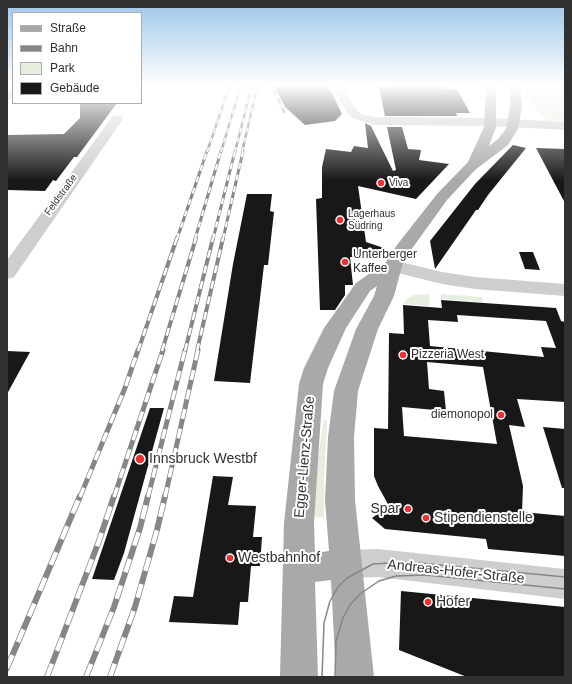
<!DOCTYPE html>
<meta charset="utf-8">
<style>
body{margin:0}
#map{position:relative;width:572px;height:684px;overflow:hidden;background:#fff;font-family:Arial,sans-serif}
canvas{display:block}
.frame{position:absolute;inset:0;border:8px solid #313131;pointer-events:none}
.legend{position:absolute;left:12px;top:12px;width:130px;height:92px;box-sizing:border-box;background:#fff;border:1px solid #adadad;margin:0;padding:5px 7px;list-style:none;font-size:12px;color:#313131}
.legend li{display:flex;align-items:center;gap:8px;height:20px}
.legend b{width:20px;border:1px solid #adadad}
</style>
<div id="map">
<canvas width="572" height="684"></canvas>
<div class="frame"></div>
<ul class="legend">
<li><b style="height:5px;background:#a9a9a9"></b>Straße</li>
<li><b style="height:5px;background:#868686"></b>Bahn</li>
<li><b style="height:11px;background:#e6eedf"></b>Park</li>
<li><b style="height:11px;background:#181818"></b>Gebäude</li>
</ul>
</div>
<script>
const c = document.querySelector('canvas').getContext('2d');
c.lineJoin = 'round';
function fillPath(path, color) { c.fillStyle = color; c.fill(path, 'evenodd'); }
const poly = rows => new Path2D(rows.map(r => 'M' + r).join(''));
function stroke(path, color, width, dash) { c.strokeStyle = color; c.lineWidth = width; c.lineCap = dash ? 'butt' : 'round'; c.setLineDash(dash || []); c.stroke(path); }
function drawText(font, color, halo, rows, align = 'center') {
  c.font = font + ' Arial,sans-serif'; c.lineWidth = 4; c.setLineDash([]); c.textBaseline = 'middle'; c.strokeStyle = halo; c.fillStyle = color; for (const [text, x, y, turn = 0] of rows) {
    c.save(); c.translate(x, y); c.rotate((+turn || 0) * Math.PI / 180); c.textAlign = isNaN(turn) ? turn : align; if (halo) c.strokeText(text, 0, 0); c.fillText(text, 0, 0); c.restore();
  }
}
const green = poly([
 [525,85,565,85,565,122,546,121,525,95,529,95],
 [429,294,430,306,403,304,407,299,414,295],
 [441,294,482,297,483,302,441,299],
 [327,419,324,481,324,518,314,517,317,467,322,430,324,420]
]);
const building = poly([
 [274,85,328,85,342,114,335,121,305,125,285,107],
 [393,85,443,86,444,89,457,89,470,113,456,113,457,116,385,116,379,87,394,87],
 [80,103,117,103,77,157,74,157,56,181,53,180,45,191,7,190,7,135,64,134,80,118],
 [365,123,371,126,393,171,396,170,387,127,402,127,408,149,421,150,419,160,449,164,416,199,358,186,366,242,384,248,375,258,350,257,353,285,345,285,345,295,335,310,320,310,316,199,322,198,322,167,326,149,351,152,354,146,368,148],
 [513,145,526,148,488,195,478,210,476,210,435,269,430,241,475,184],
 [536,148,565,149,565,203],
 [247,194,272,194,270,211,274,212,268,265,264,265,250,383,214,381,233,264],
 [519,252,533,252,540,270,525,269],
 [441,300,556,308,561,321,565,322,565,402,517,399,525,427,509,425,523,486,522,512,565,516,565,556,488,549,486,539,385,529,372,518,389,506,378,486,374,476,374,428,388,429,389,333,404,334,403,305,442,308],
 [457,315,546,321,556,348,541,347,544,357,430,346,428,320,458,322],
 [427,362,483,367,497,444,404,436,402,407,446,411,444,391,429,389],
 [7,351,30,352,7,394],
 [150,408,164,408,124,553,114,580,92,579],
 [543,427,565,429,565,488,562,488],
 [213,476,233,477,228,505,256,506,253,537,262,537,260,566,251,566,248,602,240,602,238,625,169,622,174,596,193,597],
 [401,591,565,607,565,677,467,677,399,650]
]);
const minor = poly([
 [331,85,341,85,356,110,361,114,374,117,491,118,565,122,565,130,491,126,374,125,353,118,348,114,331,85],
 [117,115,121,116,123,119,14,277,7,279,7,260,113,116,117,115],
 [393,260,442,272,475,277,565,284,565,296,475,289,442,284,386,270,384,266,386,262,393,260],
 [378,549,565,569,565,599,378,577,346,578,335,574,330,564,335,554,346,550,378,549]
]);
const major = poly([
 [486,85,496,85,496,127,489,146,498,139,506,129,510,106,510,85,520,85,522,106,518,129,508,145,475,170,447,200,411,250,402,266,394,296,378,329,358,391,354,437,355,500,374,677,336,677,331,580,315,582,318,677,280,677,284,523,299,384,304,368,324,328,356,283,386,262,397,245,437,194,468,162,484,127,486,85],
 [377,286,374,296,356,329,334,391,328,437,325,500,329,551,315,553,314,523,323,384,328,368,346,328,370,291,377,286]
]);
const highway = poly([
 [13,88,13,98,7,101,7,91,13,88]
]);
const tram = poly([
 [322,677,324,623,330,601,338,587,347,578,373,564,409,562,565,577],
 [335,677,336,641,343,618,350,605,360,594,379,581,396,576,426,575,565,589]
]);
const railFar4 = poly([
 [272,85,284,112],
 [207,152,230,85],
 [221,152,241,85],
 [235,152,252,85],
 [242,152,257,88]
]);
const railFar3 = poly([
 [177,239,207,151],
 [195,239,221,151],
 [213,239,235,151],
 [223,239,243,151]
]);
const railFar2 = poly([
 [138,351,177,238],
 [162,351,196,238],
 [185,351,213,238],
 [197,351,223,238]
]);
const railFar1 = poly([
 [80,497,125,388,138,350],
 [114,497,163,350],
 [148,497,185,350],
 [165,497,198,350]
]);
const rail = poly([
 [7,668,80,496],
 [47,677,99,541,114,496],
 [86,677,114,607,140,528,148,496],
 [110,677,135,607,157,530,165,496]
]);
const markers = [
 [381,183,4,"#eb3131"],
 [340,220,4,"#eb3131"],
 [345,262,4,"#eb3131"],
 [403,355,4,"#eb3131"],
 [501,415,4,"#eb3131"],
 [140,459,5,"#eb3131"],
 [408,509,4,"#eb3131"],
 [426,518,4,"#eb3131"],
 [230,558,4,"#eb3131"],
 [428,602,4,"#eb3131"]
];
const farPoinames = [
 ["Viva",389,183],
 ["Lagerhaus",348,214],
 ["Südring",348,226]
];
const farStreetnames = [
 ["Feldstraße",61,195,-54]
];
const poiNames = [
 ["Unterberger",353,255],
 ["Kaffee",353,269],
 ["Pizzeria West",411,355],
 ["diemonopol",493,415,"right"]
];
const nearStreetnames = [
 ["Egger-Lienz-Straße",305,457,-85],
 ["Andreas-Hofer-Straße",456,572,6]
];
const nearPoinames = [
 ["Innsbruck Westbf",149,459],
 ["Spar",400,509,"right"],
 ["Stipendienstelle",434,518],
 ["Westbahnhof",238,558],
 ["Hofer",436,602]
];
fillPath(green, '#e6eedf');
fillPath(building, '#181818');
fillPath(minor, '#cecece');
fillPath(major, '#a9a9a9');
fillPath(highway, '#989898');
stroke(tram, '#868686', 1.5);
stroke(railFar4, '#868686', 2.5);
stroke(railFar3, '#868686', 3);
stroke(railFar2, '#868686', 4);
stroke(railFar1, '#868686', 5);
stroke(rail, '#868686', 6);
stroke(railFar4, '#fff', 1.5, [5]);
stroke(railFar3, '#fff', 2, [6]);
stroke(railFar2, '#fff', 2.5, [8]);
stroke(railFar1, '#fff', 3.5, [10]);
stroke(rail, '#fff', 4.5, [14]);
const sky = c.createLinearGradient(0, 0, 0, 181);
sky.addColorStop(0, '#9cc5ea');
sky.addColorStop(0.47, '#fff');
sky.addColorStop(1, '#ffffff00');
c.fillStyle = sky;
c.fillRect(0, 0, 572, 181);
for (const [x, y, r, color] of markers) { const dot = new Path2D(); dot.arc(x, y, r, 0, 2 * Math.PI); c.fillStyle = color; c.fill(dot); stroke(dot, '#fff', 1.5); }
drawText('10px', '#313131', '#fff', farPoinames, 'left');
drawText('10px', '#313131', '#fff', farStreetnames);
drawText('12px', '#313131', '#fff', poiNames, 'left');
drawText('14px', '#313131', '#fff', nearStreetnames);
drawText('14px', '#313131', '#fff', nearPoinames, 'left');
</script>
